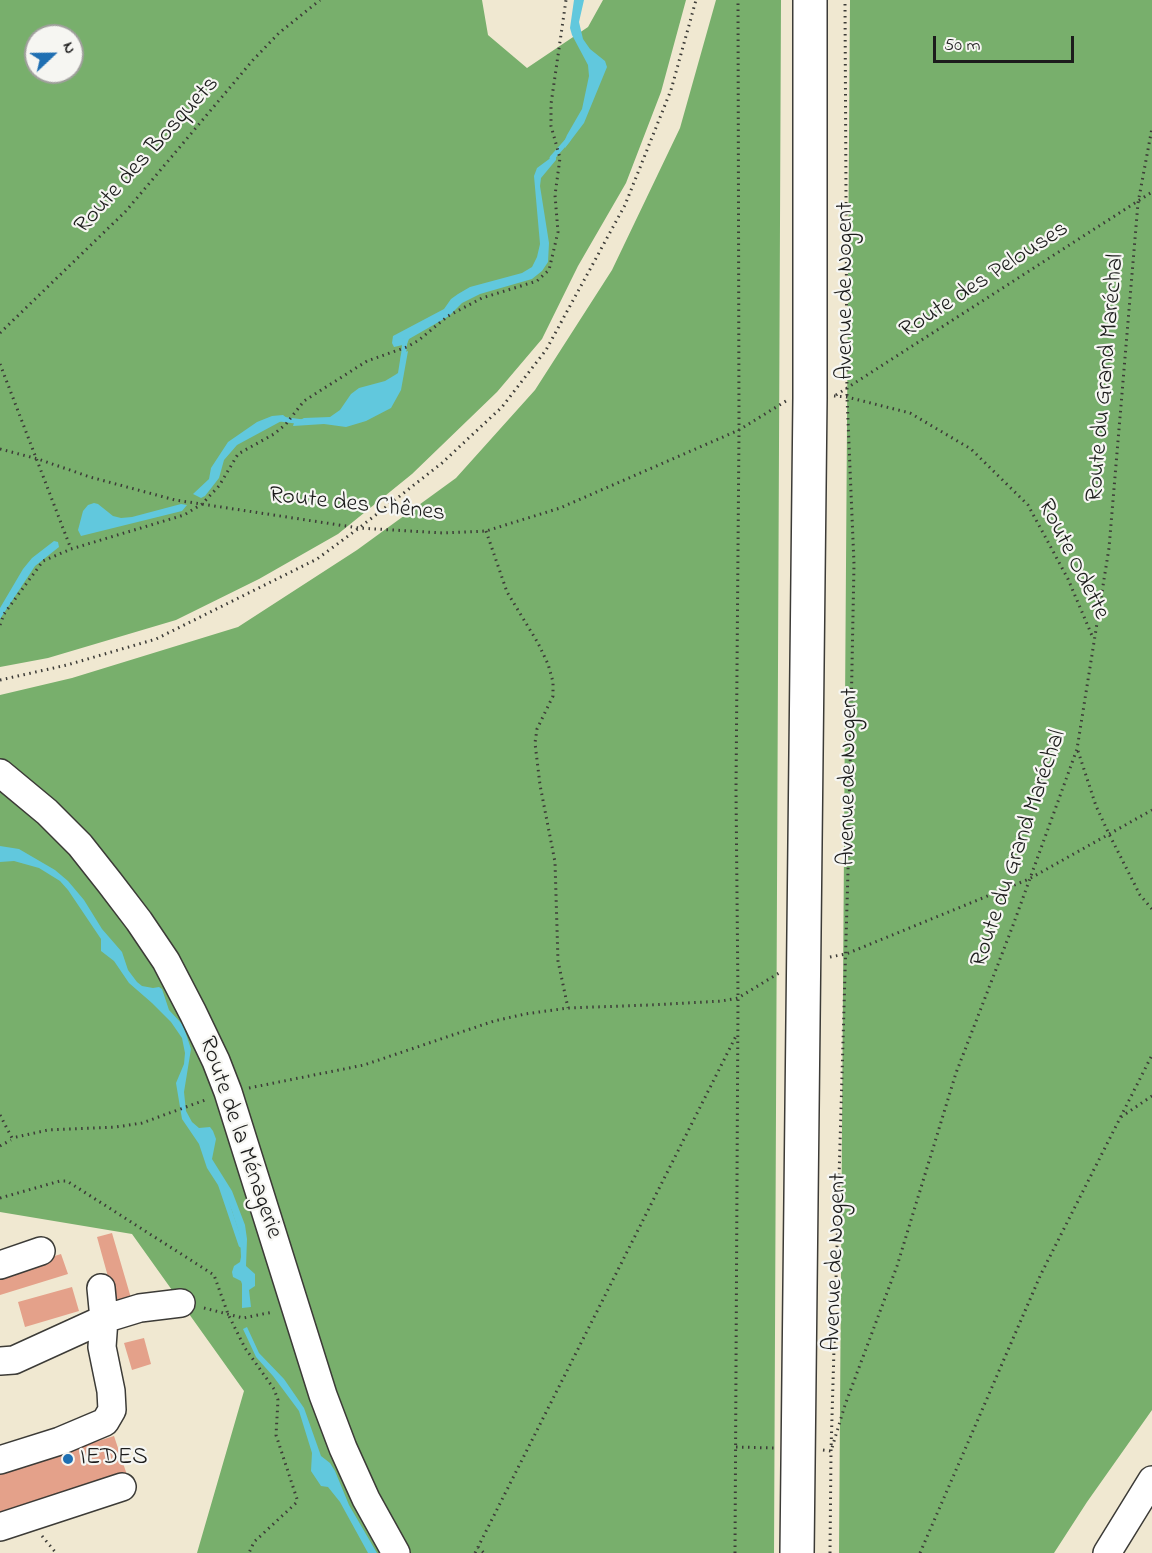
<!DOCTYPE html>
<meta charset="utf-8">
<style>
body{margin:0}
#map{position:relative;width:1152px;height:1553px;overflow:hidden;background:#f0e8d1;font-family:"Indie Flower",sans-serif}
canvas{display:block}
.north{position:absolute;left:24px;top:24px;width:60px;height:60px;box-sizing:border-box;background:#f6f6f2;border:2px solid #9f9f9c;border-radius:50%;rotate:68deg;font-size:16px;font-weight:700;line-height:24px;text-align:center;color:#1c1c1c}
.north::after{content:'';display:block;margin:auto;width:21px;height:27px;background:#1f6fb2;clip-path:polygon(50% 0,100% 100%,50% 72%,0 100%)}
.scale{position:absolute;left:933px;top:36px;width:141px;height:27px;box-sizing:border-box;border:3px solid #1c1c1c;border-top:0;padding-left:8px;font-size:18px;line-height:21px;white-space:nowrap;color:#1c1c1c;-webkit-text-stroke:4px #f6f6f2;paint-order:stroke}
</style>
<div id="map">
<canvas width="1152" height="1553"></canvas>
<div class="north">N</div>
<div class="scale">50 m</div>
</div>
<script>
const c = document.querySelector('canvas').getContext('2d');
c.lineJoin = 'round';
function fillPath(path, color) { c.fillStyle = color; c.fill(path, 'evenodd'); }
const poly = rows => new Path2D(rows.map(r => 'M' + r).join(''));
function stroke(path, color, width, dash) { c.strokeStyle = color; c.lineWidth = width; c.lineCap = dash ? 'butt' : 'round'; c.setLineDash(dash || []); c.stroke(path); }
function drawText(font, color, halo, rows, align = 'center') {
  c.font = font + ' "Indie Flower",sans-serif'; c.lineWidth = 4.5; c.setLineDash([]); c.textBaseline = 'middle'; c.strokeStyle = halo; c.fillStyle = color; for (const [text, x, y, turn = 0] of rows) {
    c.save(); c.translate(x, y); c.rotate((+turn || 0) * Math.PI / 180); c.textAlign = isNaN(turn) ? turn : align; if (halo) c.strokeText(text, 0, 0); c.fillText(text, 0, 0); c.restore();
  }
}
const forest = poly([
 [0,0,482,0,488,35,527,68,588,27,603,0,686,0,661,92,626,183,578,266,542,339,497,392,412,474,338,534,259,579,176,620,48,658,0,667],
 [36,36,72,36,72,72,36,72],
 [716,0,781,0,774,1553,197,1553,244,1391,132,1234,0,1212,0,695,72,678,238,627,357,550,456,478,535,390,612,270,680,128],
 [850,0,1152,0,1152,1410,1087,1502,1054,1553,839,1553]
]);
const water = poly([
 [574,0,584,0,579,22,583,39,590,49,605,61,607,67,584,123,565,148,564,142,567,135,582,109,589,76,588,65,572,35,570,28],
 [556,154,556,160,541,178,540,186,549,243,548,262,542,271,532,279,480,294,462,303,449,316,409,339,407,344,394,347,392,343,393,336,444,309,451,299,458,294,470,287,522,273,532,267,537,257,540,244,534,176,537,168],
 [408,351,401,390,391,408,366,421,346,427,324,424,293,426,294,423,304,418,330,417,340,410,351,394,359,388,385,381,395,375,398,373,401,354],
 [283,415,287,418,237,445,224,460,219,478,205,496,201,498,193,494,209,479,211,468,228,442,257,422,272,416],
 [94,503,98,504,113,516,121,518,132,517,181,504,187,505,182,511,81,536,78,530,83,511,88,505],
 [54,541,58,542,59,547,35,566,0,619,0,608,23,569,32,558],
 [0,846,19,849,55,870,68,881,84,900,102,929,122,952,128,970,137,982,142,986,153,988,159,987,162,989,169,1010,183,1025,191,1049,184,1092,186,1111,192,1122,199,1128,210,1127,213,1131,216,1139,212,1159,232,1191,245,1225,247,1239,246,1266,255,1274,255,1286,249,1290,251,1307,242,1308,242,1284,241,1281,233,1277,232,1272,234,1266,240,1262,241,1257,240,1236,232,1211,227,1199,207,1168,199,1144,182,1119,176,1083,184,1064,185,1053,182,1038,171,1022,152,1003,129,983,114,961,101,951,101,939,68,890,60,881,39,868,14,861,0,862],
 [247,1327,259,1353,284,1379,304,1408,321,1456,330,1463,335,1471,349,1505,377,1553,368,1553,340,1502,328,1487,321,1486,311,1471,312,1453,299,1411,273,1376,256,1357,243,1329]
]);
const stream = poly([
 [552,158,568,140],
 [403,360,405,340],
 [280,419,303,422],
 [221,1186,241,1245]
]);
const building = poly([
 [112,1233,131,1298,115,1302,97,1237],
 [61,1254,68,1274,0,1295,0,1273],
 [72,1287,79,1311,25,1327,18,1302],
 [144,1338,151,1364,132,1370,124,1343],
 [114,1436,128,1478,0,1518,0,1472]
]);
const path = poly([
 [0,333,126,211,253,60,279,33,320,0],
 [0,364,71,549],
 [836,395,1152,192],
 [834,396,847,397,910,413,971,449,1028,505,1068,579,1093,638],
 [0,449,38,459,90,477,175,500,359,528,443,533,486,531,560,508,739,430,786,401],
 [486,531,507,592,538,643,548,664,553,682,553,696,537,729,535,743,540,785,555,862,558,961,568,1008],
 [0,625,4,614,43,561,71,549,184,515,202,504,219,486,238,454,274,434,286,424,304,401,367,361,407,347,419,340,448,316,482,298,537,281,549,270,558,232,555,195,560,158,551,126,551,104,566,0],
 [0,680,67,665,156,639,317,559,359,528,442,463,502,407,546,350,625,205,671,90,696,0],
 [1078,751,1096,806,1109,834,1140,895,1152,909],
 [830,957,846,954,1029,879,1152,810],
 [249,1088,364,1065,494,1021,525,1014,568,1008,650,1005,722,1001,738,998,779,973],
 [0,1115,12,1138,48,1130,116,1127,142,1123,208,1099],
 [1121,1117,1152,1096],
 [0,1146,11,1140],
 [0,1198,60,1181,67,1181,214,1275,228,1314,245,1348,274,1389,278,1400,276,1435,297,1499,296,1503,254,1542,249,1553],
 [204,1308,243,1318,273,1312],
 [736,1447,774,1448],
 [823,1450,831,1451,845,1405,897,1266,956,1073,1012,928,1077,749,1109,548,1138,203,1152,128],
 [42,1536,56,1553],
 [478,1547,484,1553],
 [475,1553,736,1036],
 [735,1553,738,998,736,790,739,430,738,0],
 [830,1553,831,1451,848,871,854,564,847,397,845,0],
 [920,1553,1041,1274,1152,1055]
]);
const minor = poly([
 [0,773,47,812,80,845,110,883,139,921,166,961,193,1013,216,1061,228,1092,323,1395,343,1448,366,1499,396,1553],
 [0,1265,41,1251],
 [0,1361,14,1360,104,1319,140,1308,181,1303],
 [0,1460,60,1441,105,1422,112,1410,111,1391,102,1347,104,1319,101,1288],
 [0,1527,122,1487],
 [1107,1553,1152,1480]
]);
const major = poly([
 [797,1553,810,398,810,0]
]);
const markers = [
 [68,1459,6,"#1f6fb2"]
];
const streetNames = [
 ["Route des Bosquets",148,156,-48],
 ["Route des Pelouses",985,281,-33],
 ["Avenue de Nogent",847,291,-90],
 ["Route du Grand Maréchal",1107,378,-85],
 ["Route des Chênes",357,506,6],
 ["Route Odette",1072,560,63],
 ["Avenue de Nogent",850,777,-89],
 ["Route du Grand Maréchal",1020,849,-71],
 ["Route de la Ménagerie",239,1138,71],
 ["Avenue de Nogent",837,1262,-88]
];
const poiNames = [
 ["IEDES",80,1459]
];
fillPath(forest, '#78af6c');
fillPath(water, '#61c8dd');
stroke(stream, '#61c8dd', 5);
fillPath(building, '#e4a18a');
stroke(minor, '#3c3b37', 30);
stroke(major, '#3c3b37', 36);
stroke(path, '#3c3b37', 3, [1.5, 4.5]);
stroke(minor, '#fff', 27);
stroke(major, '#fff', 33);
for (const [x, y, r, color] of markers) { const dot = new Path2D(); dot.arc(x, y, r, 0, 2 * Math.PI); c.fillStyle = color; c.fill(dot); stroke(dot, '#f6f6f2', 2); }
drawText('24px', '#1c1c1c', '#f6f6f2', streetNames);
drawText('24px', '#1c1c1c', '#f6f6f2', poiNames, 'left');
</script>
